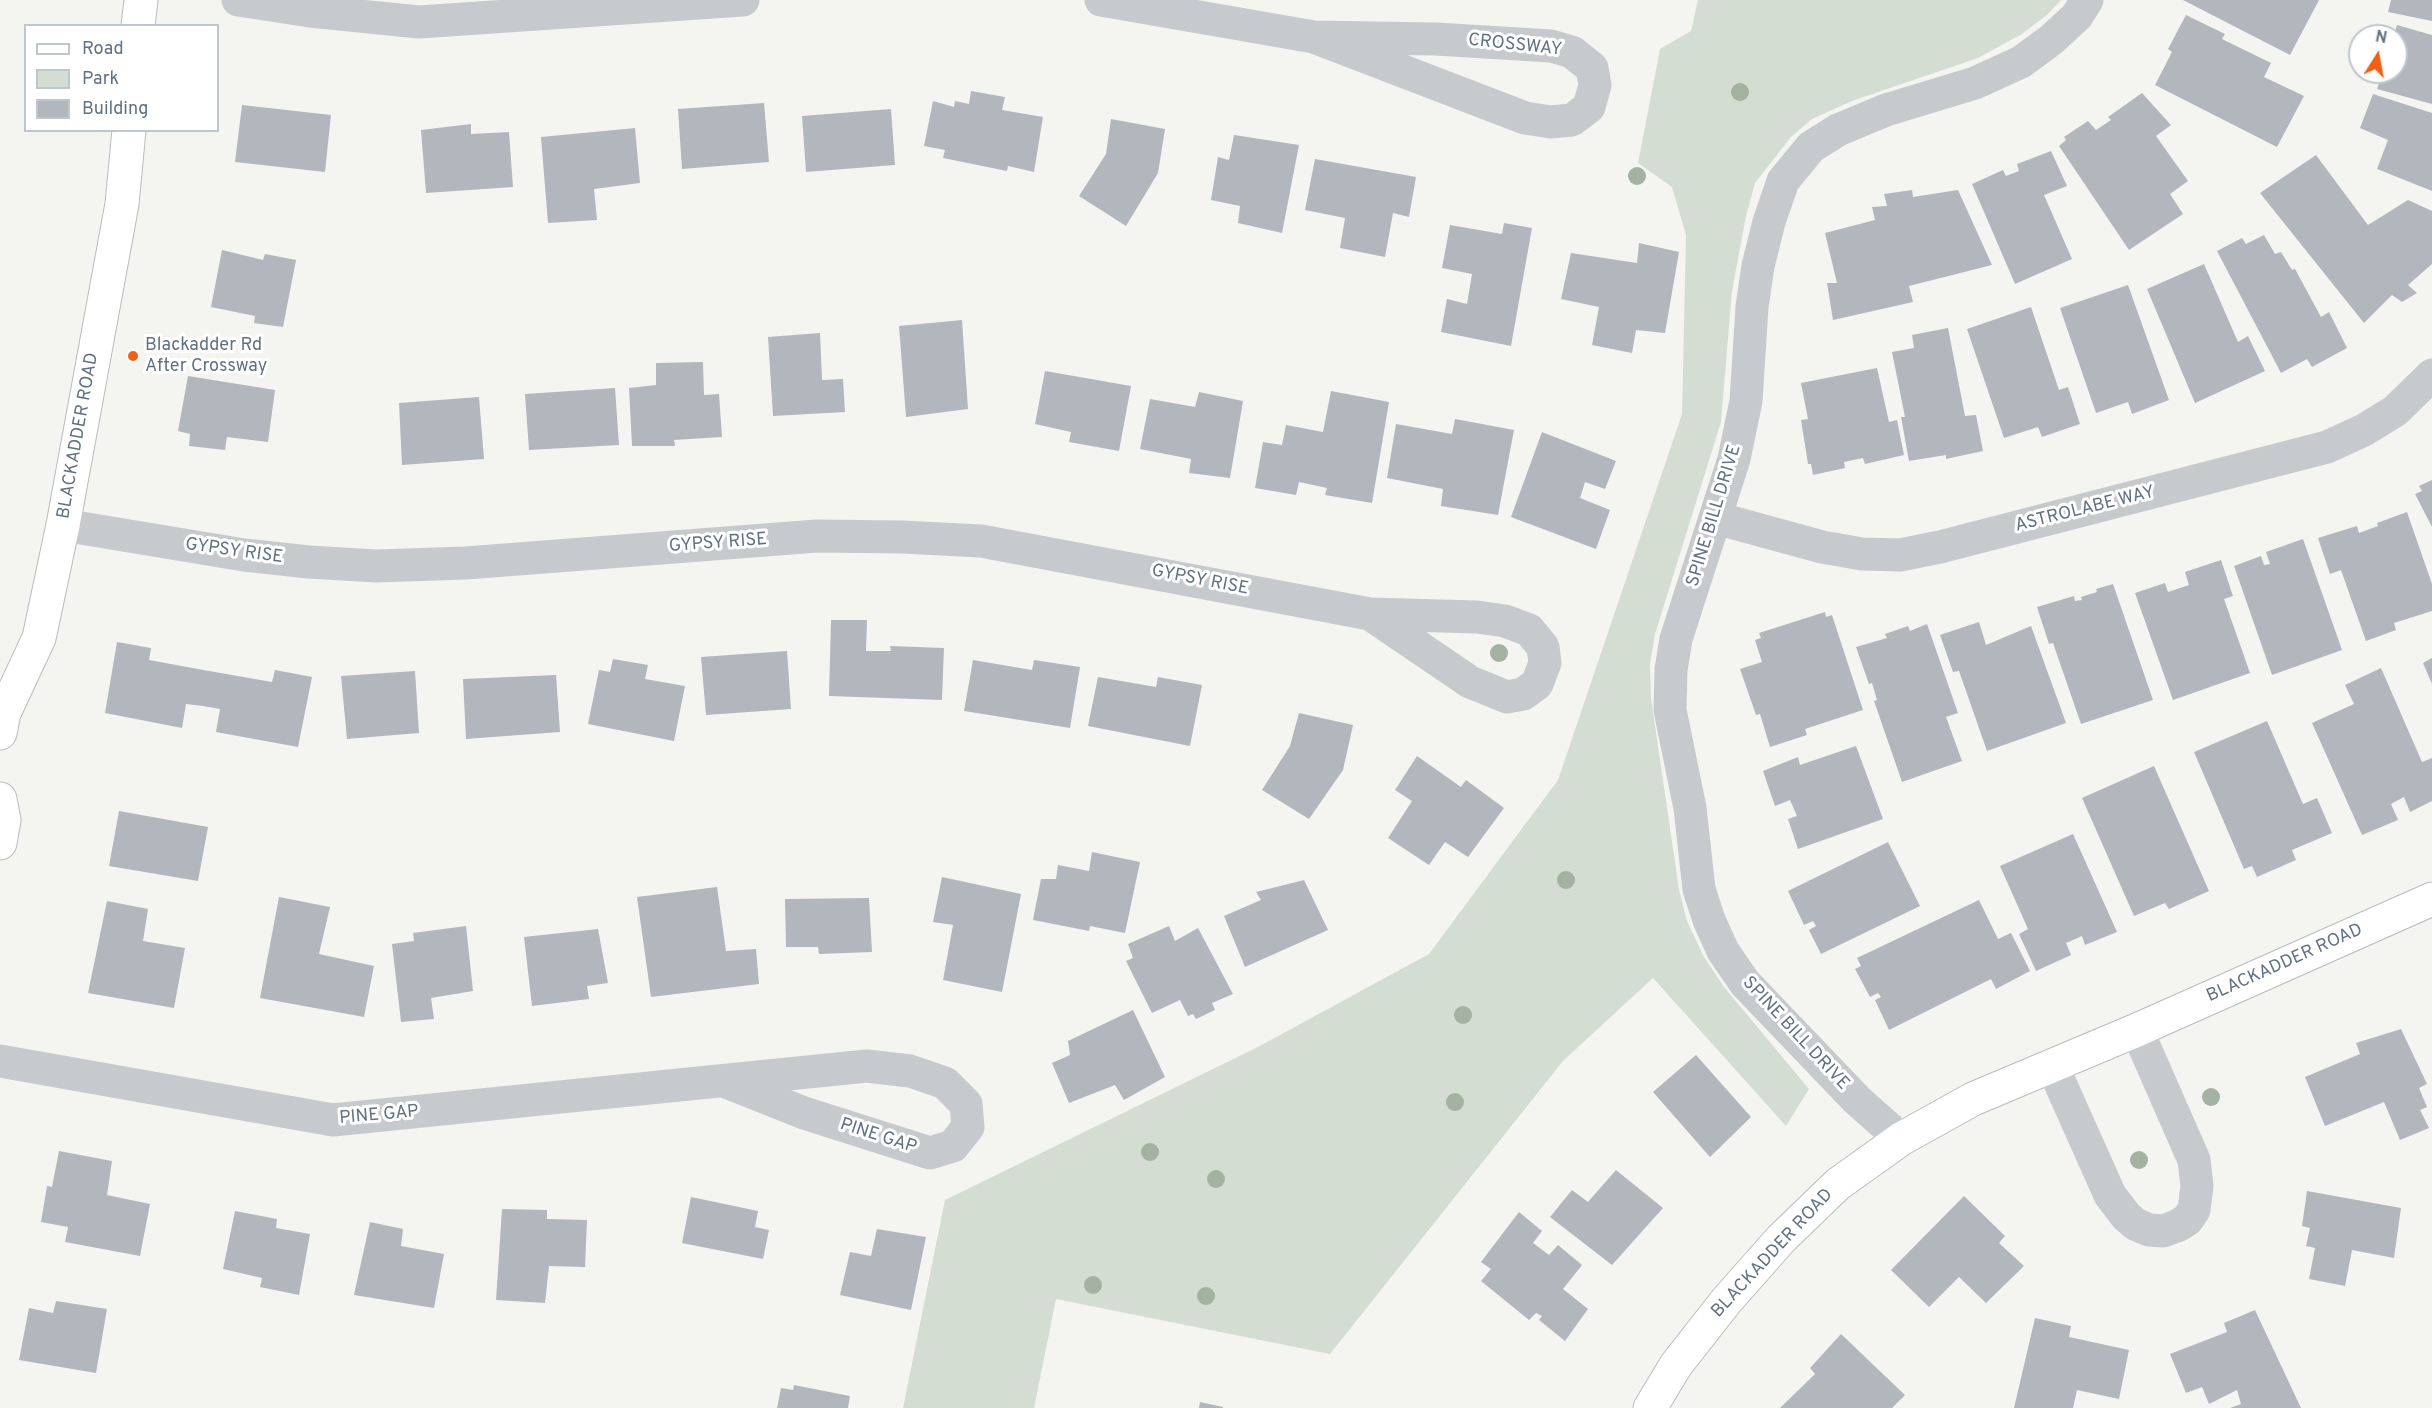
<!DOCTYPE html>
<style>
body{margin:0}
#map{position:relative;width:2432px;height:1408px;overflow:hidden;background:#f4f5f0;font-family:Overpass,sans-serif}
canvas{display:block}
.legend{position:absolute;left:24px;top:24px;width:195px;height:108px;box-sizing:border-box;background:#fff;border:2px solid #c0c6ce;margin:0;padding:8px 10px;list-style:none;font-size:18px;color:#617184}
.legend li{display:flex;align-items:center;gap:12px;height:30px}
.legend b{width:30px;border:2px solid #c0c6ce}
.north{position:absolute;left:2348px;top:24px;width:60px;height:60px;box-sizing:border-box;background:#fff;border:2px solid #c0c6ce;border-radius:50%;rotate:11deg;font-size:16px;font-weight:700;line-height:24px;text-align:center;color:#617184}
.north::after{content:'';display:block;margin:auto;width:21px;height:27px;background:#f35e12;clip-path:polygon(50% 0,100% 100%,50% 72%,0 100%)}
</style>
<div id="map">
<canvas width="2432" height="1408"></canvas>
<ul class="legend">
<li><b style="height:8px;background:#fff"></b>Road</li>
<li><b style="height:16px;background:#d4ddd1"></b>Park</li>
<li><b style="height:16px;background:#b1b7bd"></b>Building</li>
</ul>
<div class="north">N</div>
</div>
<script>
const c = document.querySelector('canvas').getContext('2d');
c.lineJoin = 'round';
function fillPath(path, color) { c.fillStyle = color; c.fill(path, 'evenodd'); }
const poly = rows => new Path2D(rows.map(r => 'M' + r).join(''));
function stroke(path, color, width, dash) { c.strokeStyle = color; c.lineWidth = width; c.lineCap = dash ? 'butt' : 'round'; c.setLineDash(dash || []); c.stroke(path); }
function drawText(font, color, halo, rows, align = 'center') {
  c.font = font + ' Overpass,sans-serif'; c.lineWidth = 6; c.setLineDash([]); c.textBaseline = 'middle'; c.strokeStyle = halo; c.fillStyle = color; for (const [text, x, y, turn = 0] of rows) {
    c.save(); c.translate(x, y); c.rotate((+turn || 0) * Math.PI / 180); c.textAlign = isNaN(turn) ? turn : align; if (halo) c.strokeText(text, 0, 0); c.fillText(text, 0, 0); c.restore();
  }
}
const green = poly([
 [1698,0,2061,0,2048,14,2022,34,1978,58,1852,101,1812,119,1791,137,1755,183,1746,216,1732,291,1721,422,1655,634,1650,664,1651,698,1679,890,1687,921,1704,957,1724,987,1809,1089,1786,1126,1653,978,1563,1061,1330,1354,1056,1299,1034,1408,903,1408,945,1200,1256,1048,1429,954,1558,780,1682,414,1686,235,1672,187,1638,163,1660,49,1691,31]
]);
const building = poly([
 [2183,0,2319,0,2290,55],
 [2391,0,2432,0,2432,21,2388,12],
 [2186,15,2225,34,2222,39,2271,63,2264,77,2304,96,2277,147,2155,85,2172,52,2168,49],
 [2397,25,2432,35,2432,104,2377,89,2383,72,2396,72,2396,36,2394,36],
 [971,91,1005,97,1002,110,1043,117,1034,172,1008,166,1007,171,943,158,945,150,924,146,933,101,954,107,955,101,969,104],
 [2142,93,2171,125,2156,136,2188,181,2170,194,2183,214,2129,250,2059,146,2066,140,2064,137,2088,121,2096,130,2111,120,2108,117],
 [2373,94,2432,113,2432,191,2377,169,2388,140,2360,128],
 [764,103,769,162,682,169,678,109],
 [242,105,331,115,325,172,235,162],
 [891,109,895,165,806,172,802,116],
 [1111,119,1165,129,1158,173,1126,226,1079,196,1106,154],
 [471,124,471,134,509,132,513,187,426,193,421,130],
 [635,128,640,183,594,189,597,220,548,223,541,137],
 [1234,135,1299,145,1282,233,1238,223,1240,206,1211,200,1218,157,1229,160],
 [2051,151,2067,186,2044,195,2072,259,2015,284,1972,184,2003,170,2006,176,2019,171,2017,164],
 [2316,155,2368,225,2408,200,2432,211,2432,264,2408,285,2417,293,2402,302,2392,295,2364,323,2260,193],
 [1315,159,1416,177,1409,217,1393,213,1385,257,1340,248,1345,218,1305,210],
 [1912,190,1913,197,1958,190,1992,265,1909,286,1913,302,1833,320,1827,283,1837,283,1825,233,1875,220,1872,207,1887,206,1884,194],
 [1504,223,1532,228,1511,346,1441,332,1447,299,1467,304,1472,274,1442,268,1450,225,1502,234],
 [2264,235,2275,254,2281,252,2292,270,2295,269,2321,317,2329,312,2347,348,2312,367,2307,359,2281,373,2217,251,2242,238,2246,244],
 [1639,243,1679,252,1665,333,1636,330,1632,353,1592,345,1599,307,1561,299,1571,253,1637,263],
 [222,250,263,260,265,254,296,260,283,327,254,323,255,316,211,307],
 [2204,264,2238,342,2248,336,2265,371,2195,403,2147,289],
 [2128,285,2169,400,2132,414,2128,402,2096,413,2060,308],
 [2031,307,2059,390,2068,387,2080,424,2042,437,2038,427,2004,438,1967,329],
 [962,320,968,409,906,417,899,326],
 [1948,328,1965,416,1976,415,1983,451,1946,459,1946,455,1909,461,1901,417,1905,417,1892,352,1914,348,1912,335],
 [820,333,822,380,843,379,845,412,773,416,768,337],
 [703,362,704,395,719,394,722,437,674,440,675,446,632,446,629,388,656,385,656,363],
 [1877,368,1889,422,1897,420,1904,455,1865,464,1863,458,1844,462,1845,468,1813,475,1811,464,1808,464,1801,420,1808,419,1801,383],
 [1045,371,1131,386,1119,451,1069,442,1071,432,1035,424],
 [188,376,275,390,268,442,227,437,225,450,189,446,190,434,178,431],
 [615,388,619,445,529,450,525,394],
 [1331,391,1389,402,1372,503,1325,495,1327,488,1299,482,1296,495,1255,488,1263,442,1282,445,1286,425,1323,432],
 [1199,392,1243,401,1230,478,1189,473,1191,459,1140,449,1150,399,1195,407],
 [479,397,484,459,402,465,399,403],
 [1455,419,1514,430,1498,515,1441,506,1443,489,1387,478,1396,424,1452,434],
 [1542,432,1616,461,1605,489,1585,482,1580,498,1610,510,1596,549,1511,517],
 [2432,480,2432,527,2415,494,2422,491,2419,486],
 [2407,512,2432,584,2432,611,2394,623,2396,630,2366,641,2341,570,2330,574,2318,538,2357,526,2359,533,2378,526,2377,523],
 [2303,539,2342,650,2272,675,2234,566,2261,556,2264,565,2270,564,2266,552],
 [2221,560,2233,596,2224,599,2250,673,2173,700,2135,593,2165,583,2168,592,2189,585,2185,572],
 [2113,584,2153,700,2081,724,2053,643,2049,644,2037,607,2074,596,2075,601,2082,600,2081,597,2097,592,2096,589],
 [1825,612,1826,617,1832,615,1863,710,1805,729,1807,735,1770,747,1760,714,1756,715,1740,669,1762,662,1755,640,1761,638,1759,633],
 [831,620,867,620,866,651,891,651,890,646,944,648,942,700,829,696],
 [1979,622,1986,645,2031,626,2066,723,1987,751,1959,671,1953,672,1940,635],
 [1927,624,1958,713,1946,717,1962,761,1902,782,1874,701,1877,700,1872,683,1869,684,1856,647,1887,638,1885,634,1908,626,1910,631],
 [117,642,151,648,149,660,209,671,272,682,275,670,312,677,298,747,216,732,220,709,203,706,186,704,182,728,105,713],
 [787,651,791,709,706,715,701,657],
 [2432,658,2432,684,2423,663],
 [613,659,648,665,645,679,685,686,674,741,588,724,599,670,610,672],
 [973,660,1032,670,1034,660,1080,667,1070,728,964,711],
 [2381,668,2422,762,2432,758,2432,801,2410,812,2404,797,2391,804,2398,820,2362,835,2312,723,2354,704,2345,685],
 [415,671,419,733,347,739,341,676],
 [556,675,560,732,466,739,463,679],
 [1098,677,1156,687,1158,677,1202,685,1190,746,1088,726],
 [1299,713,1353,725,1343,770,1309,819,1262,790,1290,746],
 [2267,721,2303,804,2317,798,2332,833,2292,850,2296,860,2257,877,2252,866,2244,869,2194,752],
 [1856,746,1883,819,1798,849,1788,819,1797,816,1790,800,1775,806,1763,771,1798,757,1800,765],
 [1417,756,1461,787,1466,780,1504,808,1468,857,1445,842,1429,865,1388,838,1412,801,1395,790],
 [2154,766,2209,891,2169,909,2165,903,2134,916,2082,798],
 [119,811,208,827,198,881,109,866],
 [2073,834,2117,932,2085,945,2082,936,2066,943,2071,955,2036,971,2019,934,2028,929,2000,866],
 [1888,842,1920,906,1821,954,1809,930,1816,926,1813,921,1804,925,1788,891],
 [1092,852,1140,862,1125,933,1090,926,1089,931,1033,920,1041,879,1056,879,1058,865,1089,871],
 [942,877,1021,894,1002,992,943,980,953,925,933,922],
 [1304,880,1328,930,1245,967,1224,916,1261,900,1256,892],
 [717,887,726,951,756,949,759,984,651,997,637,897],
 [279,897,330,907,319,954,374,966,364,1017,260,998],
 [869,898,872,952,819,954,818,947,786,947,785,899],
 [1979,900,1998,939,2011,933,2030,971,1996,989,1991,979,1889,1030,1875,1000,1881,997,1878,993,1870,997,1855,969,1861,966,1857,958],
 [107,901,148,909,143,941,185,948,174,1008,88,993],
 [466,926,473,991,431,998,434,1019,401,1022,392,944,414,941,413,933],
 [1169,926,1175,941,1198,928,1233,994,1212,1003,1215,1010,1196,1019,1193,1014,1188,1016,1180,1000,1152,1013,1126,961,1133,958,1128,944],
 [598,929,608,983,587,986,589,999,532,1006,524,937],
 [1133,1010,1165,1077,1124,1100,1115,1085,1069,1103,1052,1063,1070,1055,1068,1041],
 [2401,1029,2427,1084,2419,1088,2427,1107,2420,1110,2429,1128,2400,1140,2384,1102,2325,1126,2305,1077,2360,1054,2356,1043],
 [1696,1055,1751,1117,1710,1157,1653,1092],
 [59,1151,112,1161,107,1195,150,1204,140,1256,65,1242,68,1227,41,1222,47,1186,52,1187],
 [1616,1170,1663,1208,1612,1265,1550,1217,1572,1190,1588,1202],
 [2307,1191,2401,1208,2394,1258,2352,1250,2345,1286,2309,1279,2315,1248,2306,1246,2310,1228,2302,1226],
 [1964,1196,2005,1236,1999,1243,2024,1266,1986,1303,1959,1277,1929,1307,1891,1270],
 [691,1197,758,1211,755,1227,769,1230,763,1259,682,1243],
 [502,1209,547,1210,547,1219,587,1220,585,1267,549,1266,545,1303,496,1300],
 [235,1211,277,1219,276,1228,310,1234,299,1295,260,1287,262,1278,223,1269],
 [1519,1212,1542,1231,1533,1243,1549,1255,1558,1245,1582,1265,1563,1289,1588,1309,1565,1341,1539,1320,1542,1316,1536,1313,1529,1320,1481,1281,1491,1269,1481,1262],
 [370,1222,403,1229,401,1246,444,1254,434,1308,354,1295],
 [877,1229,926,1237,911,1310,840,1295,850,1252,871,1256],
 [56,1301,107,1309,96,1373,19,1360,29,1308,53,1313],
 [2255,1310,2301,1408,2230,1408,2241,1404,2237,1390,2209,1404,2202,1387,2186,1393,2170,1354,2227,1332,2224,1323],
 [2035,1318,2071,1326,2069,1337,2129,1350,2119,1399,2077,1390,2073,1408,2014,1408],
 [1841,1334,1905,1395,1892,1408,1780,1408,1815,1374,1810,1368],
 [794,1385,850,1396,848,1408,777,1408,781,1388,793,1390],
 [1200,1402,1223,1407,1223,1408,1199,1408]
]);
const street = poly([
 [238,0,310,11,419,22,743,0],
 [1101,0,1314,37,1436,39,1551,46,1572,52,1592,68,1595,85,1589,107,1572,120,1551,122,1525,118,1314,37],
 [1716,518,1822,547,1862,554,1900,555,1940,547,2327,447,2364,430,2395,411,2432,375],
 [63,525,244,555,309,562,376,566,466,563,817,536,902,537,981,541,1370,614,1477,617,1505,621,1529,630,1543,647,1545,663,1537,684,1523,694,1507,697,1470,682,1370,614],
 [0,1061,333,1120,867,1066,910,1071,945,1083,966,1104,968,1127,953,1146,930,1153,804,1113,726,1082],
 [2052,1065,2110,1195,2126,1216,2135,1224,2149,1230,2163,1231,2177,1226,2187,1220,2194,1210,2197,1186,2194,1160,2137,1030],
 [1901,1139,1857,1100,1745,983,1723,951,1709,920,1699,889,1690,808,1670,710,1671,670,1676,639,1734,459,1746,401,1752,307,1758,266,1769,222,1783,181,1811,147,1838,130,1886,110,1975,83,2021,62,2051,40,2077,16,2087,0]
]);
const secondary = poly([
 [138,26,141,0],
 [0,733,4,713,39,638,63,525,122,204,129,130],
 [0,799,4,820,0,843],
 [1650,1408,1676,1365,1727,1300,1781,1239,1838,1184,1901,1139,1973,1099,2137,1030,2432,899]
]);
const trees = [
 [1740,92],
 [1637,176],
 [1499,653],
 [1566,880],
 [1463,1015],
 [2211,1097],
 [1455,1102],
 [1150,1152],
 [2139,1160],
 [1216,1179],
 [1093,1285],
 [1206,1296]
];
const markers = [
 [133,356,6,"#f35e12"]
];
const streetNames = [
 ["CROSSWAY",1515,46,6],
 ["BLACKADDER ROAD",79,436,-80],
 ["ASTROLABE WAY",2085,510,-14],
 ["SPINE BILL DRIVE",1715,516,-73],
 ["GYPSY RISE",718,544,-4],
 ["GYPSY RISE",234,552,8],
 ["GYPSY RISE",1200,581,11],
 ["BLACKADDER ROAD",2285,964,-24],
 ["SPINE BILL DRIVE",1795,1034,47],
 ["PINE GAP",379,1116,-5],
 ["PINE GAP",878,1137,18],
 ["BLACKADDER ROAD",1773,1254,-47]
];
const poiNames = [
 ["Blackadder Rd",145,346],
 ["After Crossway",145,367]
];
fillPath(green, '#d4ddd1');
fillPath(building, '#b1b7bd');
stroke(secondary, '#b8bcc1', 35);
stroke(street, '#c7cacd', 33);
stroke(secondary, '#fff', 33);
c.fillStyle = '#a4b2a1';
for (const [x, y] of trees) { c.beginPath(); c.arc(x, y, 9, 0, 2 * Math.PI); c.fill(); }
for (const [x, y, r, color] of markers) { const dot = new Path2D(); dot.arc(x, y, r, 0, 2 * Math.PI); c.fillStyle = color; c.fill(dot); stroke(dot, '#fff', 2); }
drawText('18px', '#617184', '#fff', streetNames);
drawText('18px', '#617184', '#fff', poiNames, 'left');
</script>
